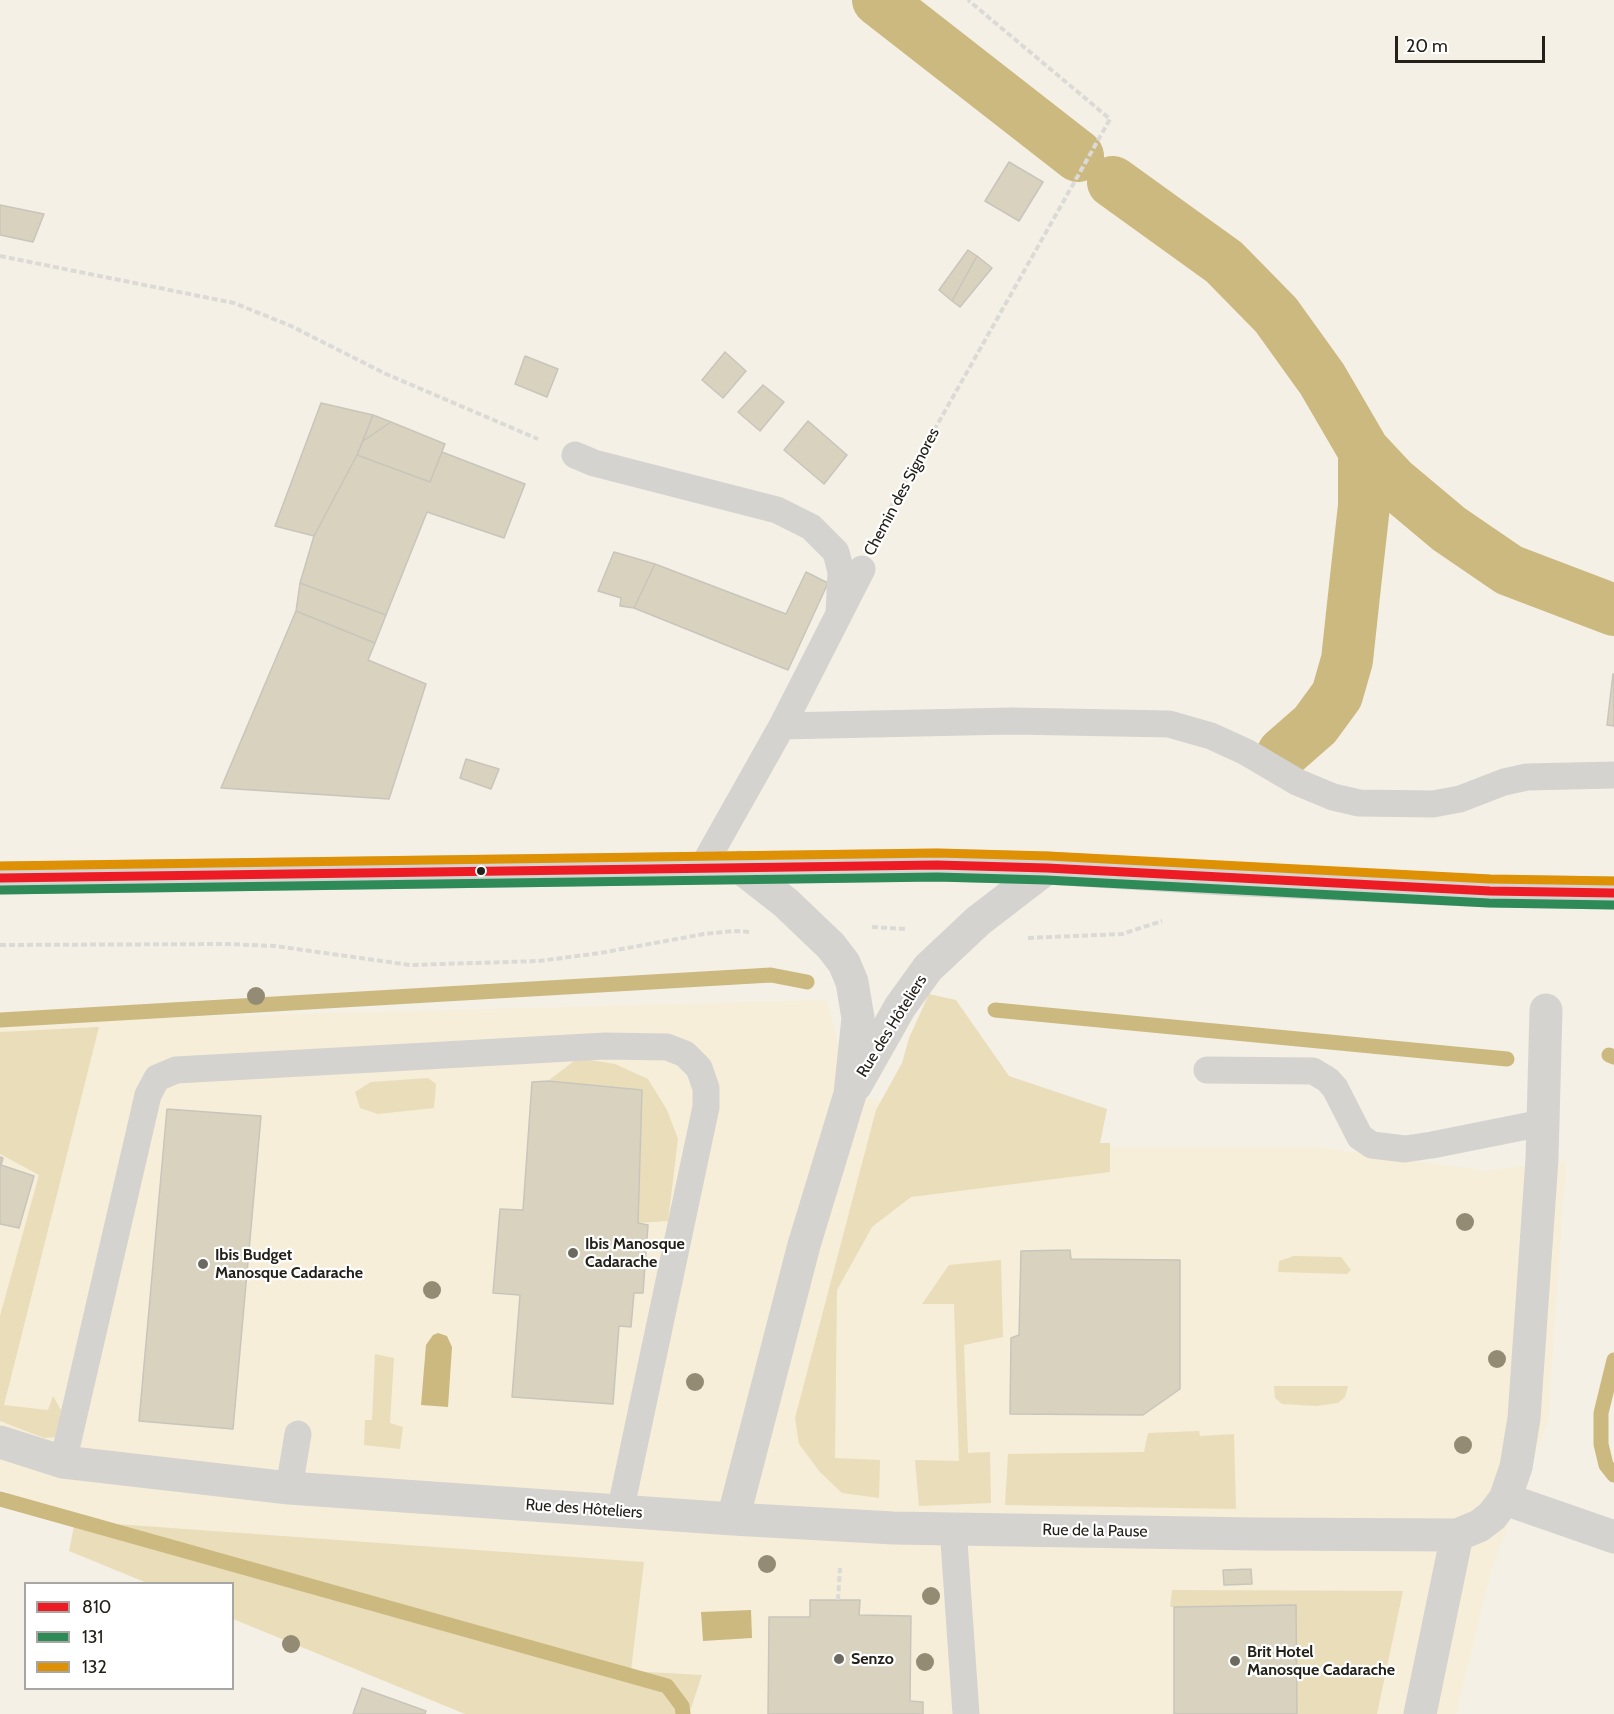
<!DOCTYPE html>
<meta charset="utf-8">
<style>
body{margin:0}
#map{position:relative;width:1614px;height:1714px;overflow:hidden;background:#f5f0e5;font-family:Cabin,sans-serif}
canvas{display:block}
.legend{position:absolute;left:24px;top:1582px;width:210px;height:108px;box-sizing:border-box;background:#fff;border:2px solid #a7a6a3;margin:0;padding:8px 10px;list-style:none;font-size:18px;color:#232119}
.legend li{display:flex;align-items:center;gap:12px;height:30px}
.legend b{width:30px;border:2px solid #a7a6a3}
.scale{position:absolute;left:1395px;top:36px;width:150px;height:27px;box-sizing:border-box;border:3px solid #232119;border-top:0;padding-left:8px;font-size:18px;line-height:21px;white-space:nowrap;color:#232119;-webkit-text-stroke:4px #fff;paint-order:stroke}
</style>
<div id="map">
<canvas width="1614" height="1714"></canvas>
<ul class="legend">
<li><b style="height:8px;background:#ed1c24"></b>810</li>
<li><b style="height:8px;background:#2e8b57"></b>131</li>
<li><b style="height:8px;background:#de9104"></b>132</li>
</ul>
<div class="scale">20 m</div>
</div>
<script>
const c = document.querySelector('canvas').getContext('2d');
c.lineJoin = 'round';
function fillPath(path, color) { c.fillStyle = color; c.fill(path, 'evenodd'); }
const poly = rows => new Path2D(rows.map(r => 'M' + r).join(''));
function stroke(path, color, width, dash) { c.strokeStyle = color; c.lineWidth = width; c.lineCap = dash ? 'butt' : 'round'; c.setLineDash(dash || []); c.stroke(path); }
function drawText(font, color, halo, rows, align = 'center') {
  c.font = font + ' Cabin,sans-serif'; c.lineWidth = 4.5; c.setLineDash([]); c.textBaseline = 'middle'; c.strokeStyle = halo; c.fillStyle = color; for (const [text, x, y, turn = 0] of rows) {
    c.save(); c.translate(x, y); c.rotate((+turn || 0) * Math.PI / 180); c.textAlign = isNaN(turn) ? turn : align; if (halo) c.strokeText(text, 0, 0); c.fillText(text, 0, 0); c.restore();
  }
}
const built = poly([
 [827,1000,850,1094,1075,1147,1318,1147,1486,1171,1566,1161,1548,1421,1492,1568,1456,1714,689,1714,701,1676,631,1672,644,1562,75,1521,0,1489,0,1022]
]);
const green = poly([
 [929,994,956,1000,1009,1076,1107,1109,1100,1143,1110,1143,1110,1172,911,1197,872,1227,837,1290,835,1458,880,1460,879,1498,842,1493,820,1472,799,1444,795,1418,876,1110,902,1063,909,1038],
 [99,1027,4,1405,48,1410,53,1396,61,1410,57,1437,44,1438,0,1421,0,1316,39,1175,0,1154,0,1032],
 [578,1058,615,1064,648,1079,667,1110,678,1139,668,1221,638,1223,642,1090,548,1081],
 [428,1078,436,1084,434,1108,378,1114,360,1108,355,1092,371,1082],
 [1294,1256,1341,1257,1351,1270,1347,1274,1278,1272,1279,1261],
 [1001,1260,1003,1337,964,1345,968,1453,990,1452,991,1503,919,1506,915,1460,959,1461,954,1304,922,1304,949,1265],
 [375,1354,394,1358,390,1423,403,1427,400,1449,364,1445,365,1420,372,1420],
 [1274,1386,1348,1386,1345,1397,1338,1403,1316,1406,1282,1404,1275,1398],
 [1199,1431,1200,1436,1234,1434,1236,1509,1005,1505,1008,1454,1144,1452,1148,1433],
 [75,1521,644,1562,631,1671,702,1675,689,1714,465,1714,233,1619,232,1584,147,1583,69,1551],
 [1172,1590,1403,1591,1377,1714,1297,1714,1296,1606,1170,1607]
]);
const water = poly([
 [438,1333,447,1336,452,1347,448,1407,421,1405,426,1345,433,1335],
 [751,1610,752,1638,703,1641,701,1612]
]);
const stream = poly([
 [995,1010,1507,1059],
 [0,1020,771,975,807,982],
 [1609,1055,1614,1057],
 [1614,1360,1601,1413,1601,1444,1606,1465,1614,1475],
 [0,1499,667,1686,682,1706,683,1714]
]);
const canal = poly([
 [878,0,1078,156],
 [1113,182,1224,262,1276,315,1322,379,1364,451,1393,482,1449,529,1509,570,1614,610],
 [1283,753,1315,725,1337,695,1347,660,1355,586,1364,506,1364,451]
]);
const building = poly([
 [1009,162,1043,182,1019,221,985,201,1009,162],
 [0,205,44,214,33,242,0,235,0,205],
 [968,250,977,256,952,301,939,290,968,250],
 [977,256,992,268,960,307,952,301,977,256],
 [725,352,746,371,723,398,702,380,725,352],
 [525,356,558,369,547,397,515,384,525,356],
 [763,385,784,402,760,431,738,412,763,385],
 [321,403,373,415,357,455,314,536,275,526,321,403],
 [373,415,391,422,363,441,373,415],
 [808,421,847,455,824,484,784,450,808,421],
 [391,422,445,444,430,482,357,455,363,441,391,422],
 [442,452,525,484,504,538,427,512,386,615,300,583,314,536,357,455,430,482,442,452],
 [614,552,655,564,634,608,620,606,621,598,598,591,614,552],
 [655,564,786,614,806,572,828,583,788,670,634,608,655,564],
 [300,583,386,615,375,643,296,611,300,583],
 [296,611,375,643,368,660,426,684,389,799,221,788,296,611],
 [1613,674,1614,674,1614,726,1607,725,1613,674],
 [466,759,499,769,491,789,460,778,466,759],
 [548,1081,642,1090,638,1223,648,1225,643,1293,634,1293,631,1327,619,1326,613,1404,512,1397,520,1295,493,1293,500,1209,523,1210,532,1082,548,1081],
 [167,1109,261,1116,233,1429,139,1421,167,1109],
 [0,1157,3,1158,1,1165,34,1176,19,1228,0,1224,0,1157],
 [1070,1250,1071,1259,1180,1260,1180,1389,1143,1415,1010,1414,1011,1338,1019,1335,1021,1251,1070,1250],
 [1251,1569,1252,1584,1224,1585,1223,1570,1251,1569],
 [810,1600,860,1600,859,1615,911,1616,910,1701,923,1702,923,1714,768,1714,769,1617,810,1617,810,1600],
 [1296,1605,1297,1714,1174,1714,1174,1607,1296,1605],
 [362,1688,426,1711,425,1714,353,1714,362,1688]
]);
const path = poly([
 [0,256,234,303,291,326,386,374,538,439],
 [878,533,889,510,1110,119,968,0],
 [872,927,906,929],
 [1028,938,1122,934,1162,921],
 [0,945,227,944,275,946,410,965,539,961,600,953,704,934,734,931,751,932],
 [838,1600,840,1568]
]);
const service = poly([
 [575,455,594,463,777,510,811,527,836,552,841,572,839,613],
 [782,726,1012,721,1169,724,1211,736,1246,752,1297,782,1333,797,1359,803,1433,804,1460,799,1504,782,1527,777,1614,775],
 [702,868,782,726,862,569],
 [1207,1070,1313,1071,1328,1080,1335,1088,1360,1137,1372,1145,1405,1149,1432,1145,1542,1123],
 [63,1462,148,1095,157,1078,176,1070,605,1046,667,1047,685,1054,699,1068,706,1088,706,1107,620,1512],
 [289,1488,298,1434],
 [953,1527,966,1714]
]);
const minor = poly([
 [856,1085,900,1007,928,968,978,921,1047,868],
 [0,1442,63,1462,289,1488,733,1519,804,1245,850,1094,858,1018,852,982,844,963,831,946,786,903,740,867],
 [1505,1499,1614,1537],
 [733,1519,893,1528,1255,1534,1457,1535,1479,1526,1492,1516,1505,1499,1516,1467,1524,1418,1542,1159,1546,1010],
 [1420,1714,1457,1535]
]);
const primary = poly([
 [0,878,937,865,1047,868,1224,879,1490,891,1614,893]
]);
const bus1 = poly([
 [0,878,937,865,1047,868,1490,891,1614,893]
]);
const bus2 = poly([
 [0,890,937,877,1046,880,1489,903,1614,905]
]);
const bus3 = poly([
 [0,866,937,853,1048,856,1490,879,1614,881]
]);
const trees = [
 [256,996],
 [1465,1222],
 [432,1290],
 [1497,1359],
 [695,1382],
 [1463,1445],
 [767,1564],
 [931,1596],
 [291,1644],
 [925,1662]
];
const markers = [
 [481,871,5,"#232119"],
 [573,1253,6,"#6c6960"],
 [203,1264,6,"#6c6960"],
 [839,1659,6,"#6c6960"],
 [1235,1661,6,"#6c6960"]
];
const streetNames = [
 ["Chemin des Signores",902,492,-62],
 ["Rue des Hôteliers",892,1026,-58],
 ["Rue des Hôteliers",584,1509,4],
 ["Rue de la Pause",1095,1531,1]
];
const poiNames = [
 ["Ibis Manosque",585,1244],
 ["Cadarache",585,1262],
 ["Ibis Budget",215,1255],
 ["Manosque Cadarache",215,1273],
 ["Brit Hotel",1247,1652],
 ["Manosque Cadarache",1247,1670],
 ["Senzo",851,1659]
];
fillPath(built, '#f6eed9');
fillPath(green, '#eaddba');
fillPath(water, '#ccb980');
stroke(stream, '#ccb980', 15);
stroke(canal, '#ccb980', 52);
fillPath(building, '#d9d2be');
stroke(building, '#c8c5bc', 1.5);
stroke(path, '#dcdad7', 4, [6, 3]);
stroke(service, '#d4d3cf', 27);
stroke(minor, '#d4d3cf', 33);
stroke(primary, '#d4d3cf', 33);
stroke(bus1, '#ed1c24', 9);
stroke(bus2, '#2e8b57', 9);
stroke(bus3, '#de9104', 9);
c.fillStyle = '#948b74';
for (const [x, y] of trees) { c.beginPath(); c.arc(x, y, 9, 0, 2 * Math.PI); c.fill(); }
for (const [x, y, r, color] of markers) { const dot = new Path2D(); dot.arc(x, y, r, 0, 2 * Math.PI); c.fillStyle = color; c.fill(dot); stroke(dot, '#fff', 2); }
drawText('16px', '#232119', '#fff', streetNames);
drawText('bold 16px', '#232119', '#fff', poiNames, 'left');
</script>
